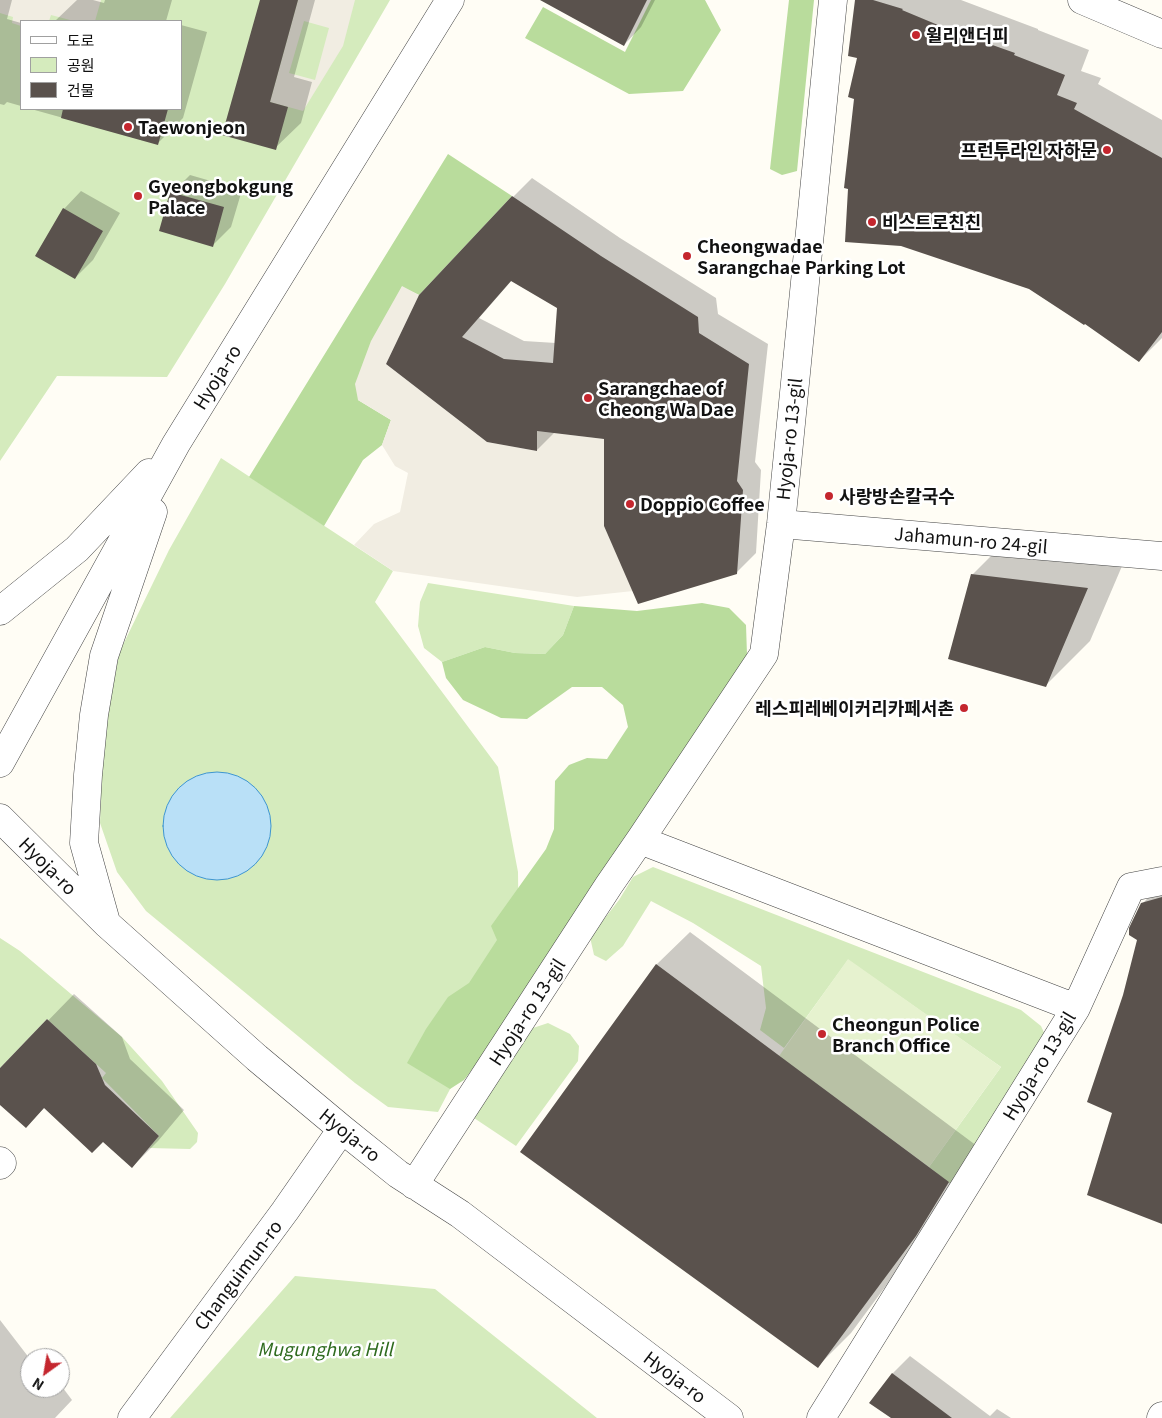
<!DOCTYPE html>
<meta charset="utf-8">
<style>
body{margin:0}
#map{position:relative;width:1162px;height:1418px;overflow:hidden;background:#fffdf5;font-family:Georgia,"Noto Sans KR",serif}
canvas{display:block}
.legend{position:absolute;left:20px;top:20px;width:162px;height:90px;box-sizing:border-box;background:#fff;border:1px solid #a0a0a0;margin:0;padding:6px 9px;list-style:none;font-size:15px;color:#111}
.legend li{display:flex;align-items:center;gap:10px;height:25px}
.legend b{width:25px;border:1px solid #a0a0a0}
.north{position:absolute;left:20px;top:1348px;width:50px;height:50px;box-sizing:border-box;background:#fff;border:1px solid #a0a0a0;border-radius:50%;rotate:212deg;font-size:14px;font-weight:700;line-height:20px;text-align:center;color:#111}
.north::after{content:'';display:block;margin:auto;width:18px;height:22px;background:#c4262e;clip-path:polygon(50% 0,100% 100%,50% 72%,0 100%)}
</style>
<div id="map">
<canvas width="1162" height="1418"></canvas>
<ul class="legend">
<li><b style="height:6px;background:#fff"></b>도로</li>
<li><b style="height:14px;background:#d5ebbd"></b>공원</li>
<li><b style="height:14px;background:#5a524d"></b>건물</li>
</ul>
<div class="north">N</div>
</div>
<script>
const c = document.querySelector('canvas').getContext('2d');
c.lineJoin = 'round';
function fillPath(path, color) { c.fillStyle = color; c.fill(path, 'evenodd'); }
const poly = rows => new Path2D(rows.map(r => 'M' + r).join(''));
function stroke(path, color, width, dash) { c.strokeStyle = color; c.lineWidth = width; c.lineCap = dash ? 'butt' : 'round'; c.setLineDash(dash || []); c.stroke(path); }
function drawText(font, color, halo, rows, align = 'center') {
  c.font = font + ' Georgia,"Noto Sans KR",serif'; c.lineWidth = 5; c.setLineDash([]); c.textBaseline = 'middle'; c.strokeStyle = halo; c.fillStyle = color; for (const [text, x, y, turn = 0] of rows) {
    c.save(); c.translate(x, y); c.rotate((+turn || 0) * Math.PI / 180); c.textAlign = isNaN(turn) ? turn : align; if (halo) c.strokeText(text, 0, 0); c.fillText(text, 0, 0); c.restore();
  }
}
const green = poly([
 [0,0,390,0,225,284,167,377,57,376,0,461],
 [21,21,181,21,181,109,21,109],
 [221,458,393,571,375,602,498,767,518,872,519,958,438,1112,388,1107,355,1083,146,911,117,872,100,823,103,742,119,653,169,550],
 [428,583,574,606,563,635,545,654,515,653,485,647,442,662,424,648,418,626,420,602],
 [653,867,1021,1010,1041,1026,1047,1039,953,1186,929,1167,1001,1067,848,960,784,1048,760,1030,766,1008,761,966,693,923,651,901,623,946,606,961,594,955,590,937,619,900,633,877],
 [0,938,20,951,122,1037,162,1081,198,1133,197,1142,190,1149,149,1148,159,1136,102,1078,106,1073,47,1019,0,1068],
 [548,1023,570,1034,579,1046,578,1061,516,1146,474,1118,533,1028],
 [295,1276,435,1289,597,1418,170,1418]
]);
const forest = poly([
 [651,0,705,0,721,30,683,91,629,94,525,38,543,7,625,52],
 [789,0,814,0,797,171,782,175,770,169],
 [448,154,512,196,419,295,402,287,358,400,391,420,382,445,363,460,324,526,249,477],
 [702,603,729,608,746,625,747,655,736,687,474,1067,464,1080,450,1089,407,1063,426,1029,448,997,469,983,497,940,491,926,546,849,554,829,555,781,569,765,587,758,607,759,628,727,623,705,602,687,572,687,527,719,501,718,463,700,446,678,442,662,485,647,515,653,545,654,563,635,574,606,637,611]
]);
const pitch = poly([
 [848,959,1001,1067,929,1167,779,1056]
]);
const plaza = poly([
 [0,0,101,0,95,21,74,21,51,15,49,21,21,21,21,26,12,23,13,17,0,13],
 [298,0,355,0,343,46,303,111,270,102],
 [304,21,329,28,315,80,289,73],
 [402,286,419,295,386,364,487,442,537,451,537,431,604,439,604,526,633,591,577,597,393,571,354,545,374,524,400,512,408,473,395,466,382,445,391,420,358,400,355,384,371,341]
]);
const water = poly([
 '163 826a54 54 0 1 1 108 0a54 54 0 1 1-108 0Z'
]);
const shadow = poly([
 [0,0,12,0,7,19,21,23,21,106,7,102,4,105,0,104],
 [77,0,93,0,104,3,105,0,172,0,166,21,169,21,55,21],
 [261,0,315,0,294,77,312,82,301,123,275,148,224,134],
 [548,0,655,0,641,27,624,45],
 [856,0,961,0,1038,29,1038,30,1089,50,1081,71,1101,78,1098,84,1162,120,1162,338,1139,361,855,98,858,58],
 [181,25,207,32,183,118,157,144,31,109,181,109],
 [190,175,242,190,231,227,213,245,172,193],
 [532,178,620,238,716,298,718,314,768,344,755,462,761,470,756,553,737,572,605,437,555,432,537,450,488,440,388,363,513,197],
 [512,280,558,307,556,343,524,341,479,318],
 [81,191,120,213,93,260,75,278,64,209],
 [1016,531,1131,545,1090,641,1046,685,972,575],
 [1162,884,1162,1223,1113,1112,1124,995,1138,939,1142,904],
 [690,932,981,1149,948,1202,851,1333,818,1366,656,965],
 [74,994,122,1037,130,1059,184,1110,158,1141,132,1167,103,1141,45,1107,26,1126,0,1103,0,1070],
 [0,1320,30,1359,30,1388,60,1388,60,1384,72,1400,55,1418,0,1418],
 [910,1356,990,1416,997,1409,1011,1418,893,1418,892,1374]
]);
const building = poly([
 [260,0,298,0,270,102,288,107,276,150,222,135],
 [540,0,647,0,624,46],
 [855,0,873,0,903,9,902,10,950,30,1015,53,1014,55,1065,75,1057,95,1077,103,1074,109,1162,158,1162,332,1139,362,1085,324,1084,325,1029,289,901,246,845,242,848,189,844,188,854,99,848,97,857,58,848,56],
 [63,109,168,109,158,145,61,118],
 [170,192,224,207,213,247,159,231],
 [512,196,601,256,698,317,699,333,749,364,737,481,743,490,737,574,638,604,604,526,604,439,537,431,537,451,487,442,386,364,419,295],
 [511,281,557,308,553,363,504,359,462,337],
 [63,208,103,231,75,279,35,256],
 [971,574,1088,588,1046,687,948,659],
 [1162,897,1162,1224,1087,1195,1112,1113,1087,1102,1123,995,1137,940,1129,935,1129,928,1141,903],
 [656,964,949,1182,916,1236,818,1368,520,1152],
 [47,1019,96,1064,105,1085,159,1136,132,1168,103,1142,92,1153,44,1108,26,1128,0,1105,0,1068],
 [892,1373,952,1418,891,1418,869,1403]
]);
const minor = poly([
 [1082,0,1162,34],
 [781,524,1162,556],
 [0,611,77,549,149,473],
 [0,763,176,444,450,0],
 [0,818,107,924,257,1058,342,1129,398,1174,460,1214,729,1418],
 [106,922,84,843,88,775,94,715,104,656,153,512],
 [1076,1008,1131,887,1162,881],
 [0,1161,2,1163,0,1165],
 [414,1185,609,885,640,840],
 [132,1418,285,1211,342,1129],
 [821,1418,1076,1008,640,840,764,654,781,524,833,0],
 [1161,1418,1162,1416]
]);
const markers = [
 [916,35,5,"#c4262e"],
 [128,127,5,"#c4262e"],
 [1107,150,5,"#c4262e"],
 [138,196,5,"#c4262e"],
 [872,222,5,"#c4262e"],
 [687,256,5,"#c4262e"],
 [588,398,5,"#c4262e"],
 [829,496,5,"#c4262e"],
 [630,504,5,"#c4262e"],
 [964,708,5,"#c4262e"],
 [822,1034,5,"#c4262e"]
];
const poiNames = [
 ["윌리앤더피",926,35],
 ["Taewonjeon",138,127],
 ["프런투라인 자하문",1097,150,"right"],
 ["Gyeongbokgung",148,186],
 ["Palace",148,207],
 ["비스트로친친",882,222],
 ["Cheongwadae",697,246],
 ["Sarangchae Parking Lot",697,267],
 ["Sarangchae of",598,388],
 ["Cheong Wa Dae",598,409],
 ["사랑방손칼국수",839,496],
 ["Doppio Coffee",640,504],
 ["레스피레베이커리카페서촌",954,708,"right"],
 ["Cheongun Police",832,1024],
 ["Branch Office",832,1045]
];
const streetNames = [
 ["Hyoja-ro",217,377,-58],
 ["Hyoja-ro 13-gil",789,439,-84],
 ["Jahamun-ro 24-gil",971,540,5],
 ["Hyoja-ro",48,866,45],
 ["Hyoja-ro 13-gil",527,1012,-57],
 ["Hyoja-ro 13-gil",1039,1066,-59],
 ["Hyoja-ro",350,1135,39],
 ["Changuimun-ro",238,1275,-53],
 ["Hyoja-ro",675,1377,37]
];
const parkNames = [
 ["Mugunghwa Hill",325,1349]
];
fillPath(green, '#d5ebbd');
fillPath(forest, '#b9dc9c');
fillPath(pitch, '#e6f2cf');
fillPath(plaza, '#f1ede2');
fillPath(water, '#b9e0f7');
stroke(water, '#3f96cf', 1);
fillPath(shadow, '#0003');
fillPath(building, '#5a524d');
stroke(minor, '#444', 29);
stroke(minor, '#fff', 28);
for (const [x, y, r, color] of markers) { const dot = new Path2D(); dot.arc(x, y, r, 0, 2 * Math.PI); c.fillStyle = color; c.fill(dot); stroke(dot, '#fff', 2); }
drawText('bold 18px', '#111', '#fff', poiNames, 'left');
drawText('18px', '#111', '#fff', streetNames);
drawText('italic 18px', '#2f6b1f', '#fff', parkNames);
</script>
